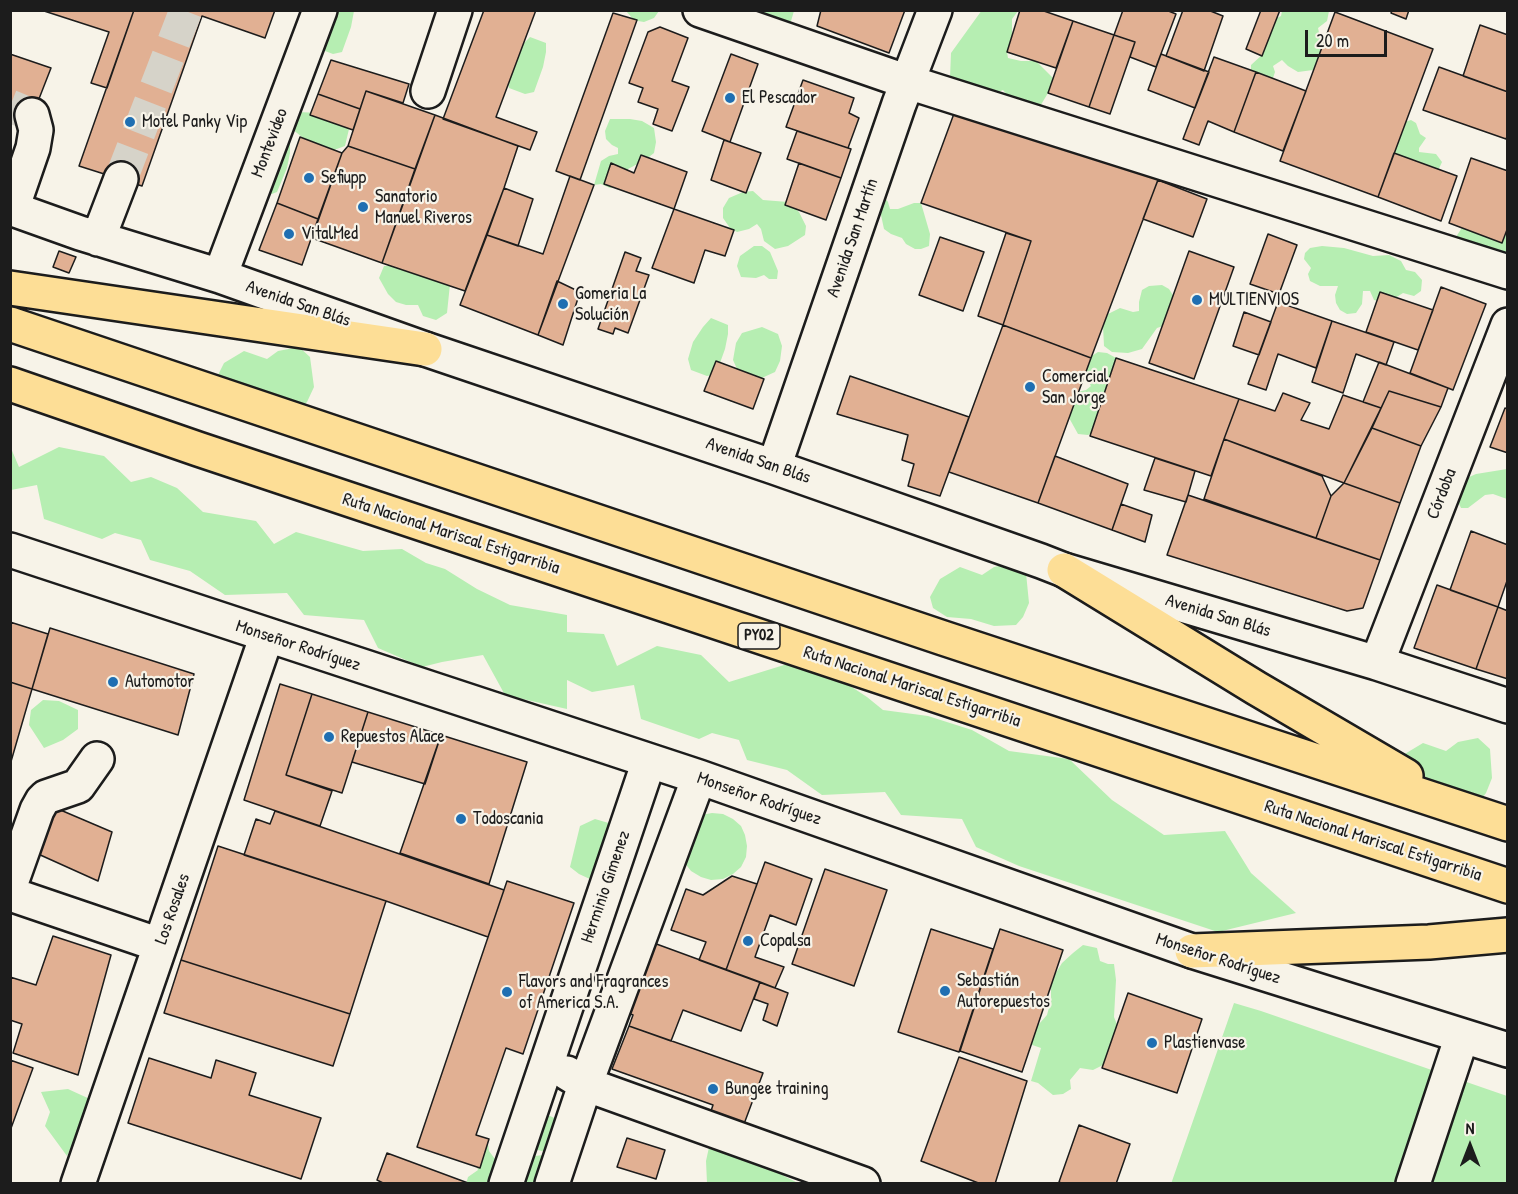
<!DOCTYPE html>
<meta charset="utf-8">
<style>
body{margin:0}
#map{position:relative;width:1518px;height:1194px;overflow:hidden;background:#f7f3e8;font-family:"Patrick Hand",sans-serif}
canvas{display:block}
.frame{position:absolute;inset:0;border:12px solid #1c1c1c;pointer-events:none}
.north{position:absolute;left:1440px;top:1116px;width:60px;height:60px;-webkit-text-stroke:4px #f7f3e8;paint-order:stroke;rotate:0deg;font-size:16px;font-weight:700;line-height:24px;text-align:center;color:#1c1c1c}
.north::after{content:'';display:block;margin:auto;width:21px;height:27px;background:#1c1c1c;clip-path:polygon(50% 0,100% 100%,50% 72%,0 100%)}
.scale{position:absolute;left:1305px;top:30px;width:82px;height:27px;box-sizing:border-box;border:3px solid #1c1c1c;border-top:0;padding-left:8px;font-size:18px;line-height:21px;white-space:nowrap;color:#1c1c1c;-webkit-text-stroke:4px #f7f3e8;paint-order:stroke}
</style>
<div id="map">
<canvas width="1518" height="1194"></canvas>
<div class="frame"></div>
<div class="north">N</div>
<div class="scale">20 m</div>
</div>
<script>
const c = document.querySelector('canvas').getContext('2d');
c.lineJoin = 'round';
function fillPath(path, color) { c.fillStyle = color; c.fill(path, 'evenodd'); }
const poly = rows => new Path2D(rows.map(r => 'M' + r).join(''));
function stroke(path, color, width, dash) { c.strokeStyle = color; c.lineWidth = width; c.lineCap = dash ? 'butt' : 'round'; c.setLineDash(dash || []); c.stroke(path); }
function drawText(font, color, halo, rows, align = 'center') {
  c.font = font + ' "Patrick Hand",sans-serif'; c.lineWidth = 4.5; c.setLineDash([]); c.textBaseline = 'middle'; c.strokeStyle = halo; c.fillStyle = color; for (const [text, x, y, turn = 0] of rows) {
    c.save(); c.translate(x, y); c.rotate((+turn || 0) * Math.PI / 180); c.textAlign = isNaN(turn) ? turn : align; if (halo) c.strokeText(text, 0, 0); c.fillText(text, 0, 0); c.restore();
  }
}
const green = poly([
 [982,10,1018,11,1012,19,1012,37,1007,52,1008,58,1021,61,1036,61,1053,78,1048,93,1039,108,1012,101,1003,90,987,97,974,94,950,78,951,53],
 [326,11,354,11,351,27,342,52,333,54,317,48],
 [626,11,659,11,654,18,644,22,638,21,633,19],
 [759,11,794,11,791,21,783,27,758,16],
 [1282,11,1329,11,1327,21,1318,28,1321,42,1320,57,1313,70,1298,72,1288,66,1282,60,1273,66,1275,72,1273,78,1268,80,1251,78,1251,65,1263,54,1271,21,1281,16],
 [530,37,546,43,546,52,543,67,534,92,525,94,509,88,506,77,521,46],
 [297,112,321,113,347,121,349,129,345,146,334,150,327,149,317,146,302,137,292,129],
 [610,119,630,119,642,121,654,128,656,142,654,153,645,160,628,169,627,176,621,185,610,188,601,184,594,185,601,161,609,156,618,154,618,148,612,145,606,139,605,131],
 [1411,120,1416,123,1420,134,1426,138,1419,148,1419,152,1436,154,1442,162,1437,173,1418,161,1411,159,1395,163,1390,131,1398,124],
 [273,137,290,144,290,153,287,168,277,192,269,195,253,189],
 [753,191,763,200,788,202,799,212,806,226,805,235,788,246,775,249,764,241,761,229,757,224,749,229,737,232,730,228,723,218,723,208,729,198,743,192],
 [882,194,888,202,890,209,898,209,914,203,921,203,930,234,929,246,921,249,915,249,906,244,902,238,891,234,884,229,881,215,874,218],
 [1507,220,1507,259,1454,240,1465,223],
 [754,246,762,246,770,252,778,271,777,279,769,279,764,275,756,278,741,277,737,266,740,256],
 [1322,246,1344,248,1373,256,1389,255,1401,261,1406,270,1415,272,1422,280,1421,291,1414,296,1403,293,1392,300,1382,302,1374,300,1370,291,1363,291,1362,304,1356,313,1347,314,1340,310,1336,303,1335,295,1338,286,1320,286,1310,281,1308,274,1311,268,1304,259,1305,253,1310,248],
 [384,266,397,266,450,284,447,313,436,320,423,316,418,305,406,305,396,302,388,294,379,278],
 [1162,285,1169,289,1176,300,1169,324,1157,328,1142,349,1128,353,1112,352,1104,346,1103,326,1108,314,1120,308,1133,312,1139,311,1139,302,1142,290,1149,286],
 [711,318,728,325,728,334,725,349,716,374,707,376,691,370,688,359,693,342,703,327],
 [762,327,778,334,782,346,780,361,775,372,753,382,738,371,733,360,736,343,742,333],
 [299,347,310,357,314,387,307,402,300,409,215,381,224,363,244,351,267,359,278,351],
 [1098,352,1107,353,1118,359,1102,428,1088,435,1078,434,1068,416,1073,393,1086,390,1091,386,1086,379,1083,366,1087,359],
 [10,446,19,467,59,447,104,456,131,482,151,477,177,488,203,512,256,521,274,544,296,532,363,551,402,549,426,563,445,569,477,589,510,605,567,615,567,632,604,634,617,666,657,646,701,655,729,682,797,661,841,680,867,697,883,710,928,716,972,730,1009,751,1069,759,1112,800,1164,835,1225,831,1251,873,1296,913,1218,932,1019,866,976,847,962,819,901,815,885,792,822,795,787,770,747,760,739,740,712,733,699,739,641,719,634,685,592,692,567,680,567,709,505,695,483,655,442,662,422,667,378,648,364,620,304,615,287,593,225,595,190,571,150,560,141,540,115,533,102,539,44,519,37,485,11,490],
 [1507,469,1507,499,1493,494,1485,495,1468,508,1461,508,1453,491,1458,482,1476,474],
 [1014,563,1026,573,1029,603,1023,617,1016,625,994,626,971,619,947,617,933,608,930,597,940,579,960,567,982,575,994,567],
 [43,700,59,701,78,710,78,729,63,740,44,748,29,725,31,710],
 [1478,738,1490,749,1492,778,1486,793,1480,801,1394,773,1403,755,1423,743,1446,751,1458,742],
 [712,813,723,814,733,819,741,826,745,835,747,846,746,857,741,867,733,874,723,879,711,880,701,877,691,871,684,862,701,815],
 [595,819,612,824,592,880,579,874,570,867,580,826],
 [1083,945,1097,948,1100,961,1108,964,1114,964,1116,980,1114,1017,1120,1032,1103,1065,1093,1070,1080,1068,1070,1080,1071,1089,1063,1094,1053,1095,1038,1083,1031,1081,1041,1048,1015,1039,1027,1022,1039,1024,1047,1015,1051,1000,1051,981,1062,963,1073,953],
 [1234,1003,1261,1011,1507,1096,1507,1183,1171,1184],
 [68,1089,92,1100,67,1156,45,1126,50,1112,41,1092],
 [544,1116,550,1116,561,1121,549,1153,538,1150,533,1145],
 [713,1129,770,1161,784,1176,798,1183,707,1183,706,1161],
 [481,1138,488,1144,489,1151,498,1163,491,1182,488,1183,466,1184,468,1177,478,1170,474,1160],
 [527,1152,535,1156,543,1155,548,1158,547,1183,513,1184]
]);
const building = poly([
 [41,10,134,10,107,88,91,83,109,32,41,10],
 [134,10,275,10,265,38,202,16,142,186,79,166,134,10],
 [484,10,536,10,496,117,537,132,530,150,443,119,484,10],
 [821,10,905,10,889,53,817,26,821,10],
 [1020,10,1041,10,1073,21,1056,68,1007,52,1020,10],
 [1123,10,1166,10,1176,14,1156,67,1130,57,1135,42,1114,35,1123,10],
 [1183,10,1208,10,1223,16,1204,71,1166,56,1183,10],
 [1261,10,1280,10,1262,56,1246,49,1261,10],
 [1392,10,1409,10,1406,19,1391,13,1392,10],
 [1335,12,1433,49,1378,197,1280,161,1335,12],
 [613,13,637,20,580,180,556,171,613,13],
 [1073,21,1114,35,1089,107,1048,93,1073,21],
 [1480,25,1508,35,1508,92,1463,76,1480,25],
 [660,27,688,38,672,81,689,87,672,131,653,124,658,109,638,102,643,88,629,83,648,32,660,27],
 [1114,35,1135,42,1110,114,1089,107,1114,35],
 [10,54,51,68,28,127,10,122,10,54],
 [731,54,758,64,730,142,702,131,731,54],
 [1161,54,1209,72,1195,108,1148,90,1161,54],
 [1214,57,1256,72,1234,132,1208,121,1199,145,1183,139,1214,57],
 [331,60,409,84,403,103,366,91,360,109,318,94,331,60],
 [1439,67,1508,92,1508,134,1506,139,1423,110,1439,67],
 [1256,72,1306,91,1283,151,1234,132,1256,72],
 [803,80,854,98,849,113,859,118,848,148,786,127,803,80],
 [366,91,435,115,415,169,348,146,366,91],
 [318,94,360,109,353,130,310,115,318,94],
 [959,100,1159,177,1091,358,1003,325,1031,241,921,203,959,100],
 [435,115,518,146,504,188,465,291,382,263,435,115],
 [797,131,851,149,841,178,787,159,797,131],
 [300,137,342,153,318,219,277,203,300,137],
 [724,140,761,153,746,193,711,180,724,140],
 [348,146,415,169,382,263,312,238,342,153,348,146],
 [1394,153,1457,176,1441,221,1378,197,1394,153],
 [641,155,687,172,674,209,604,184,611,163,634,173,641,155],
 [1471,158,1508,171,1508,227,1502,243,1449,223,1471,158],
 [799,163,841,178,826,220,785,205,799,163],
 [570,176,594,185,538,335,460,305,487,235,543,254,570,176],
 [1158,180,1207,199,1193,237,1143,219,1158,180],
 [504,188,533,199,518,246,487,235,504,188],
 [277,203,318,219,302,265,259,250,277,203],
 [674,209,734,230,725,256,705,250,694,283,652,268,674,209],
 [1006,233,1031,241,1003,325,978,316,1006,233],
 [1268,234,1297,245,1279,294,1250,284,1268,234],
 [940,237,984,252,963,311,919,295,940,237],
 [59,251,76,257,69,273,53,267,59,251],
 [1189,251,1234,267,1194,379,1149,363,1189,251],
 [625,252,641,258,636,271,649,275,628,333,615,328,613,334,598,329,625,252],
 [557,281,580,292,563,345,538,335,557,281],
 [1441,287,1486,304,1453,390,1410,373,1441,287],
 [1380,292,1433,310,1418,350,1366,332,1380,292],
 [1278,302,1332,321,1316,368,1278,354,1266,390,1248,384,1278,302],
 [1244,312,1271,322,1259,355,1233,346,1244,312],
 [1332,321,1394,342,1386,365,1356,354,1343,393,1312,382,1332,321],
 [1003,325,1091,358,1038,503,949,472,1003,325],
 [1116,358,1239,399,1224,439,1211,476,1090,436,1116,358],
 [716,361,764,379,753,409,704,391,716,361],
 [1379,362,1448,388,1441,407,1389,391,1381,408,1363,402,1379,362],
 [850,376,969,417,940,496,908,486,914,464,902,460,908,435,837,414,850,376],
 [1389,391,1441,407,1421,446,1372,428,1389,391],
 [1283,393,1310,403,1301,420,1329,429,1343,395,1381,408,1344,483,1224,439,1239,399,1275,411,1283,393],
 [1505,408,1508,409,1508,453,1490,447,1505,408],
 [1372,428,1421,446,1400,503,1344,483,1372,428],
 [1224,439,1322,476,1331,496,1316,538,1204,499,1224,439],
 [1055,456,1128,484,1112,530,1038,503,1055,456],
 [1155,458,1195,471,1186,502,1144,490,1155,458],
 [1344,483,1400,503,1380,560,1316,538,1331,496,1344,483],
 [1188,495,1380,560,1363,608,1347,611,1167,555,1188,495],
 [1121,504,1152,515,1145,542,1112,530,1121,504],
 [1471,531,1508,545,1508,578,1498,607,1450,590,1471,531],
 [1437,585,1498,607,1476,669,1414,648,1437,585],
 [1498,607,1508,611,1508,679,1476,669,1498,607],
 [10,622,48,634,32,689,10,682,10,622],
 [50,628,194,674,178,735,32,689,50,628],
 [10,682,32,689,10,765,10,682],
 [280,684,312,694,286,775,332,791,320,826,244,800,280,684],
 [312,694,368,712,342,793,286,775,312,694],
 [368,712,441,735,425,784,352,762,368,712],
 [441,735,527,762,489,884,400,853,441,735],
 [44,803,112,832,98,881,27,849,44,803],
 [275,811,504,890,488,937,386,901,244,855,256,819,270,824,275,811],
 [218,846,386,901,350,1014,181,960,218,846],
 [765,862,812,879,796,925,770,915,755,957,784,967,775,988,726,970,765,862],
 [825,869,887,890,854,986,792,964,825,869],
 [732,876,757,884,726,970,699,960,706,942,671,930,686,889,703,895,732,876],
 [507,881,574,903,523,1054,506,1048,476,1135,489,1139,480,1168,417,1147,507,881],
 [931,929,993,949,959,1052,898,1032,931,929],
 [1000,929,1063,950,1022,1072,960,1051,1000,929],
 [53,936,111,955,78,1075,13,1053,22,1024,10,1020,10,977,36,985,53,936],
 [651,942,760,982,741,1031,683,1010,671,1041,629,1026,633,1015,625,1012,651,942],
 [181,960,350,1014,333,1066,164,1013,181,960],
 [760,982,788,993,777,1026,763,1020,768,1004,754,999,760,982],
 [1128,993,1202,1019,1177,1093,1102,1068,1128,993],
 [629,1026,763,1073,744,1124,708,1120,713,1105,612,1069,629,1026],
 [959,1057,1027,1081,995,1184,981,1184,921,1161,959,1057],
 [149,1058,211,1078,216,1060,256,1073,249,1095,321,1118,301,1179,128,1123,149,1058],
 [10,1060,33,1068,10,1131,10,1060],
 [1079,1125,1130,1144,1116,1184,1064,1184,1059,1182,1079,1125],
 [627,1138,665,1150,656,1179,617,1167,627,1138],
 [387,1153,468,1183,385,1184,377,1180,387,1153]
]);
const minorTunnel = poly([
 [10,106,32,115],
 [121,179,186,10]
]);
const minor = poly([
 [700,10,908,82,1508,272],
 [428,91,455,10],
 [10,208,80,233,220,276,425,349,774,467,1041,561,1064,570,1377,663,1508,706],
 [12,209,33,148,36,130,32,115],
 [98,239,121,179],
 [220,276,320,10],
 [774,467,899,104,935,10],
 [10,550,699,777,1192,951,1508,1050],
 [1377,663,1508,325],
 [10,886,37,810,42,801,46,797,78,786,97,759],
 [10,894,160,945],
 [567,1073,585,1084,863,1184],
 [78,1184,267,635],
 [506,1184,649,761],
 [552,1184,584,1088,699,777],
 [1413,1184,1462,1036]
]);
const highway = poly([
 [10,288,425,349],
 [10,324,943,638,1508,824],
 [10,384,198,449,1508,886],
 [1064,570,1256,688,1406,776],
 [1192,951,1429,942,1508,935]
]);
const markers = [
 [730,98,6,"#1f6fb2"],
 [130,122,6,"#1f6fb2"],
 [309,178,6,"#1f6fb2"],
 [363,207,6,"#1f6fb2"],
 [289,234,6,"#1f6fb2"],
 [1197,300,6,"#1f6fb2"],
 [563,304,6,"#1f6fb2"],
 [1030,387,6,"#1f6fb2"],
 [113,682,6,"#1f6fb2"],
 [329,737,6,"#1f6fb2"],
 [461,819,6,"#1f6fb2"],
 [748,941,6,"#1f6fb2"],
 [945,991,6,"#1f6fb2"],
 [507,992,6,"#1f6fb2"],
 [1152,1043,6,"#1f6fb2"],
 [713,1089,6,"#1f6fb2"]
];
const shields = [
 [759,636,42]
];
const shieldNames = [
 ["PY02",759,636]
];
const poiNames = [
 ["El Pescador",742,98],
 ["Motel Panky Vip",142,122],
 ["Sefiupp",321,178],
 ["Sanatorio",375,197],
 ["Manuel Riveros",375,218],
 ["VitalMed",301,234],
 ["Gomeria La",575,294],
 ["Solución",575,315],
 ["MULTIENVIOS",1209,300],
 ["Comercial",1042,377],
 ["San Jorge",1042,398],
 ["Automotor",125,682],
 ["Repuestos Alace",341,737],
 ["Todoscania",473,819],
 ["Copalsa",760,941],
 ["Sebastián",957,981],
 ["Autorepuestos",957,1002],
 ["Flavors and Fragrances",519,982],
 ["of America S.A.",519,1003],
 ["Plastienvase",1164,1043],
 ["Bungee training",725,1089]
];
const streetNames = [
 ["Montevideo",270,143,-69],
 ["Avenida San Martín",853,238,-71],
 ["Avenida San Blás",298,304,19],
 ["Avenida San Blás",758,461,19],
 ["Córdoba",1442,494,-69],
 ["Ruta Nacional Mariscal Estigarribia",451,534,18],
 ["Avenida San Blás",1218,616,17],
 ["Monseñor Rodríguez",298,646,18],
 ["Ruta Nacional Mariscal Estigarribia",912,687,18],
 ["Monseñor Rodríguez",759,799,19],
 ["Ruta Nacional Mariscal Estigarribia",1373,841,18],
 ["Herminio Gimenez",606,887,-71],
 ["Los Rosales",173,909,-71],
 ["Monseñor Rodríguez",1218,959,18]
];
fillPath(green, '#b6eeb2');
fillPath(building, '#e1b093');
stroke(building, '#1c1c1c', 1.5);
stroke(minorTunnel, '#d6d3c9', 33, [33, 16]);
stroke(minor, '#1c1c1c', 38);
stroke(highway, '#1c1c1c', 38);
stroke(minor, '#f7f3e8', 33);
stroke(highway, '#fdde96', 33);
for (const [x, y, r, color] of markers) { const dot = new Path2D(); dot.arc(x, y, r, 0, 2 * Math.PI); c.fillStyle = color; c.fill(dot); stroke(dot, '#f7f3e8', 2); }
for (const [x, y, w] of shields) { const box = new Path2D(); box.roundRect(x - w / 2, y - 13, w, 26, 4.5); c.fillStyle = '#f7f3e8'; c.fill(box); stroke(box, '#1c1c1c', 1.5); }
drawText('bold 16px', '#1c1c1c', null, shieldNames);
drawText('18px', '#1c1c1c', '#f7f3e8', poiNames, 'left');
drawText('18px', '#1c1c1c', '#f7f3e8', streetNames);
</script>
